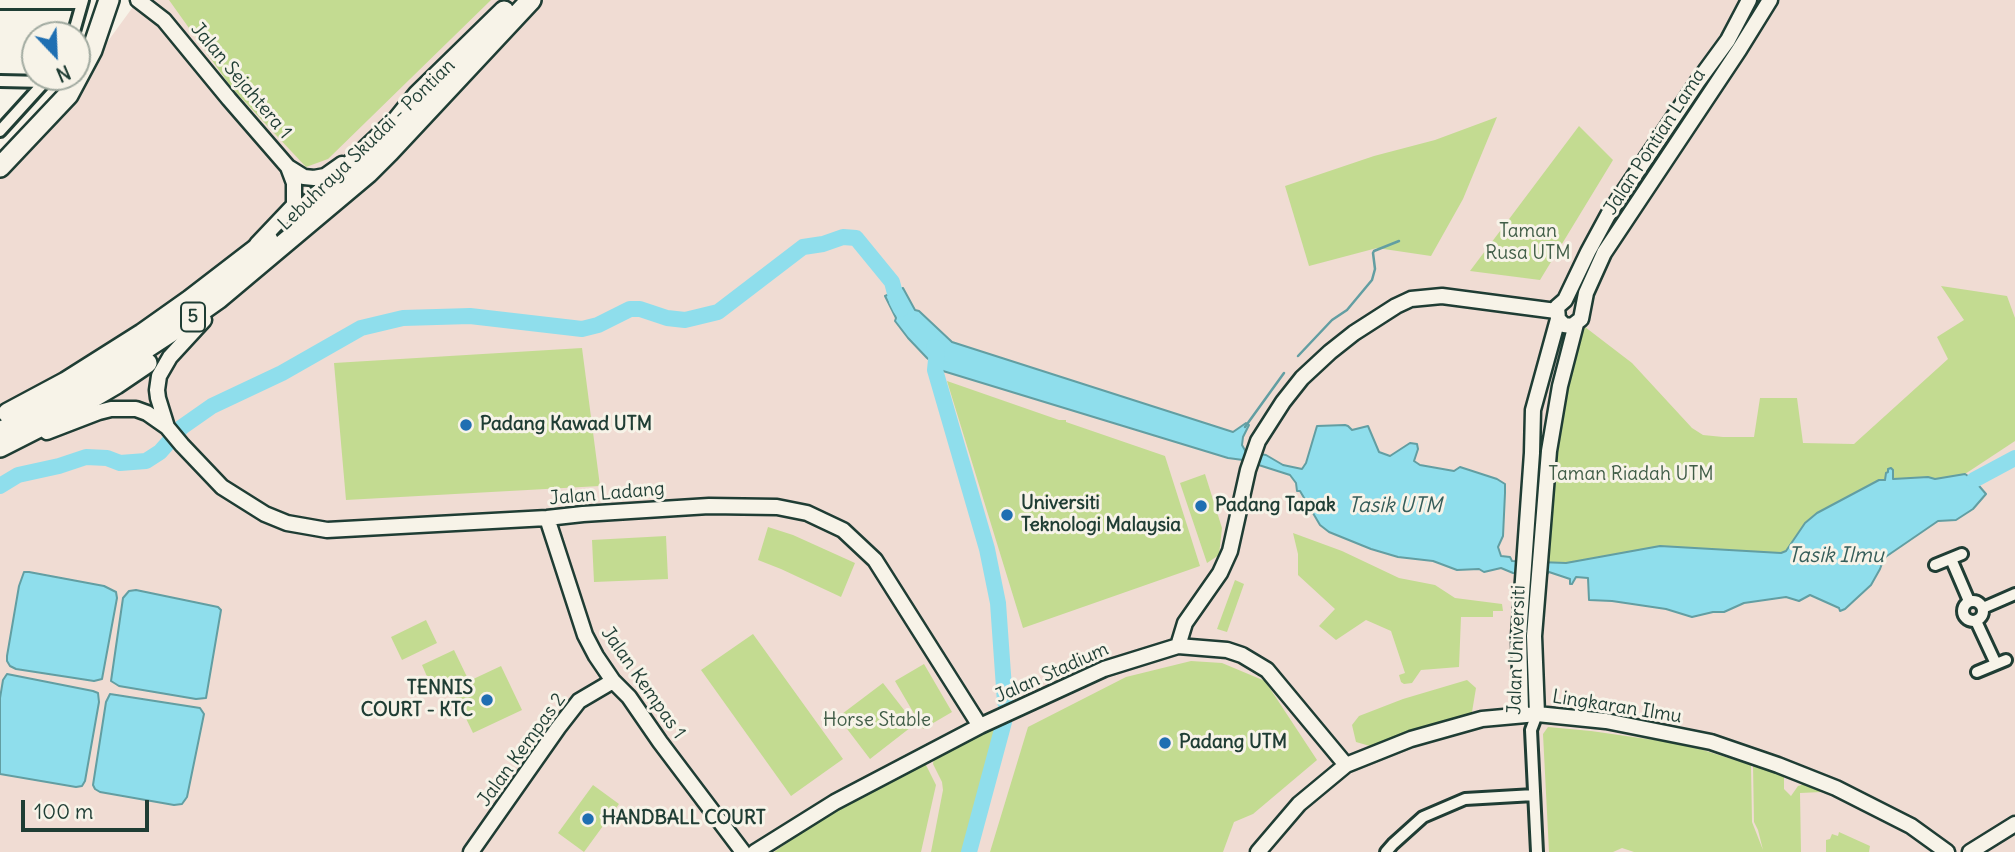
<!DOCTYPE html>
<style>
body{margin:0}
#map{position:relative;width:2015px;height:852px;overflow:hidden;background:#f7f3e8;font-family:Delius,sans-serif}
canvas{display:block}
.north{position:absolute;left:21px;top:21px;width:70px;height:70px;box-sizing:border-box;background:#f7f3e8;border:2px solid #a1aaa0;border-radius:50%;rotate:157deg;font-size:19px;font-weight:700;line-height:28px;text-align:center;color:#1f3d34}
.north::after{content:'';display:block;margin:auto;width:24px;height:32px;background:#1f6fb2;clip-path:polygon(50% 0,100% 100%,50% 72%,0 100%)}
.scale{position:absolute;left:21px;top:800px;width:128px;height:32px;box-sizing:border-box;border:4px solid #1f3d34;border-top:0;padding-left:9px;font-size:21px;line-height:24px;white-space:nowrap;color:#1f3d34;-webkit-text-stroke:5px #f7f3e8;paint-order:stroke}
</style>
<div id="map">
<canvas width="2015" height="852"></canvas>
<div class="north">N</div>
<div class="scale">100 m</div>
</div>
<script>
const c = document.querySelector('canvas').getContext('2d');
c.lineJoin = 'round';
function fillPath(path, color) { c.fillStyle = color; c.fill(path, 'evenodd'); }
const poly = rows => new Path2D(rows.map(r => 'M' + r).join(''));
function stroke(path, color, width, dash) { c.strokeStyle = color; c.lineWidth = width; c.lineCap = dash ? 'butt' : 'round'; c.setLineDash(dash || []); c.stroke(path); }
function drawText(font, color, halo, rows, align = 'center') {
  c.font = font + ' Delius,sans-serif'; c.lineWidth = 6; c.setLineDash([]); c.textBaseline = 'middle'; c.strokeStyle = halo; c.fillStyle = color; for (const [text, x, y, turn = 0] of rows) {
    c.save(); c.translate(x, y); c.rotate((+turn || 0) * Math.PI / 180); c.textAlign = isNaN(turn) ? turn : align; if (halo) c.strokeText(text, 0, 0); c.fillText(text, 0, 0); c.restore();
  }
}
const built = poly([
 [138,0,2015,0,2015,852,0,852,0,178,77,90,108,41]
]);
const green = poly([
 [169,0,491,0,328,159,306,167,231,87],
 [1497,117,1463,199,1431,256,1377,248,1309,266,1285,186,1374,156,1435,140],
 [1579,126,1613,160,1540,280,1470,271],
 [1941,286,2007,296,2015,318,2015,441,1965,474,1935,479,1928,477,1892,479,1888,473,1885,480,1879,480,1817,513,1805,523,1786,551,1781,553,1661,546,1566,563,1546,562,1556,465,1577,332,1585,327,1632,363,1692,428,1703,435,1723,437,1754,437,1760,398,1797,398,1803,443,1854,444,1948,359,1937,337,1964,320],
 [582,348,600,486,346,500,334,363],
 [947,381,1059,420,1066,420,1066,422,1165,456,1200,566,1023,628],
 [1205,474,1222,528,1219,555,1207,563,1180,483],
 [768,527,793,535,855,563,841,597,781,569,758,560],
 [1293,533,1342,551,1399,578,1435,585,1455,598,1502,604,1503,611,1493,611,1493,617,1461,617,1459,667,1421,670,1412,683,1404,684,1401,682,1399,675,1405,673,1391,631,1366,620,1336,640,1319,626,1335,609,1298,575,1298,554],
 [666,536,668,579,594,582,592,540],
 [1235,580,1244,584,1227,632,1217,629],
 [426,620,437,643,402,660,391,637],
 [753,634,843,759,791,796,701,670],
 [454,650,468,679,435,695,422,665],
 [1191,661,1222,663,1265,681,1317,760,1253,814,1234,822,1223,852,990,852,1028,727,1126,677],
 [924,664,952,712,923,729,895,681],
 [501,666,522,710,473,733,452,689],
 [1467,680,1476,688,1471,718,1427,725,1415,729,1408,735,1377,748,1356,742,1352,725,1359,716,1403,699],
 [883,683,915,724,870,759,838,717],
 [1002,719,966,852,931,852,943,790,942,782,933,764,934,757],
 [1548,727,1591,731,1668,742,1690,746,1751,765,1752,822,1763,850,1758,830,1754,822,1753,765,1784,776,1784,789,1791,796,1798,786,1805,784,1822,792,1800,793,1801,852,1634,852,1622,848,1613,852,1549,852,1543,734],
 [918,763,926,765,936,785,921,852,774,852,846,802],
 [593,785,619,804,584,852,558,833],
 [1839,832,1870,846,1869,852,1826,852,1826,840,1830,839,1832,834,1838,836]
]);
const water = poly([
 [903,288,915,310,919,311,952,342,1233,432,1246,423,1249,425,1243,437,1242,445,1246,452,1266,455,1283,465,1302,469,1306,463,1317,426,1345,425,1348,426,1352,430,1368,426,1379,452,1390,456,1410,443,1417,444,1418,449,1414,461,1420,465,1454,471,1460,467,1497,479,1505,484,1505,493,1503,536,1498,547,1501,556,1510,557,1512,561,1566,563,1660,546,1781,553,1786,551,1805,523,1817,513,1879,480,1885,480,1886,473,1888,472,1888,469,1891,468,1893,470,1893,479,1928,477,1935,479,1965,474,1974,480,1986,494,1973,509,1956,520,1938,521,1884,558,1880,569,1871,585,1845,609,1840,611,1839,608,1810,595,1799,601,1786,597,1744,603,1724,612,1713,612,1692,617,1666,609,1612,601,1589,600,1588,578,1576,577,1572,584,1570,584,1570,579,1549,572,1546,575,1513,573,1501,568,1484,572,1479,569,1457,570,1433,561,1398,557,1371,549,1329,532,1320,525,1300,491,1297,491,1296,483,1290,475,1243,460,1228,458,943,371,927,358,908,338,895,321,896,318,885,296,903,288],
 [24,572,29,572,104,586,116,592,117,598,102,679,94,681,16,669,10,666,7,661,7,656,19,586,24,572],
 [136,590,218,607,221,610,206,698,196,699,119,686,111,681,123,598,129,591,136,590],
 [7,674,93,691,98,693,99,702,85,781,82,786,76,787,0,774,0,698,3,680,7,674],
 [110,694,200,708,204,714,187,797,182,804,174,805,100,792,95,789,93,785,106,702,110,694]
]);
const stream = poly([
 [1298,356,1332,320,1347,310,1372,280,1375,269,1373,253,1374,251,1399,241],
 [1245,427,1284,373]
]);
const river = poly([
 [934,347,937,350,935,370,987,549,998,603,1005,702],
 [1974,480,2015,458],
 [0,486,18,475,59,466,86,457,107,458,120,463,146,461,160,452,182,427,212,406,282,373,361,328,403,318,470,316,582,329,598,325,630,309,640,309,667,318,685,320,718,312,803,247,823,244,843,237,856,238,892,282,897,301,901,309],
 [969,852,1004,722]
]);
const street = poly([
 [0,3,82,3],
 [73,35,83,0],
 [0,81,45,82],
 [0,131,49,77],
 [1951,559,1969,601],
 [1935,565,1962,554],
 '1963 611a10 10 0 1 1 20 0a10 10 0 1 1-20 0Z',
 [1983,608,2015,594],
 [1976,621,1996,664],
 [1977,672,2006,660],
 [1386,852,1393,844,1423,817,1465,799,1534,795],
 [1537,852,1531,730,1537,714]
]);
const secondary = poly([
 [138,0,164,20,229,99,288,167,304,177,314,178,325,176,342,164],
 [1749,0,1728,40,1698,81,1608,215,1588,252,1565,300,1557,307,1558,319,1564,325,1572,326,1581,319,1586,293,1604,253,1739,50,1770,0],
 [257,244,294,205,294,183,288,167],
 [167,427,158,398,157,390,159,376,170,357,204,320],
 [47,432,99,412,111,409,136,409,147,413,167,427,182,445,222,487,265,514,287,523,327,530,547,518,583,514,709,506,777,507,807,513,843,530,875,560,980,726],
 [547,518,585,635,596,656,613,681,629,697,660,742,743,852],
 [1178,646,1185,623,1220,573,1230,551,1248,470,1258,441,1283,402,1302,378,1330,352,1354,333,1396,306,1411,299,1442,296,1556,311],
 [1537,714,1534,636,1549,451,1560,386,1576,324],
 [1523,715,1521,711,1519,636,1532,453,1533,410,1558,319],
 [471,852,558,728,579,701,613,681],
 [755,852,835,802,980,726,1104,669,1178,646,1227,650,1242,655,1267,670,1346,765],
 [1258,852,1299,804,1346,765,1411,739,1482,719,1537,714,1606,721,1711,742,1778,765,1836,788,1911,826,1947,852],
 [1970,852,2015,824]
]);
const highway = poly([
 [0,167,68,95,92,50,109,0],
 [299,214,397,121,418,95,504,11],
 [8,413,66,382,142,334,190,300,268,240],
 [0,432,108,373,174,330,218,299,368,173,389,152,531,0],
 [0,447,63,415,116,384,147,363]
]);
const markers = [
 [466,425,7,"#1f6fb2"],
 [1201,506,7,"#1f6fb2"],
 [1007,515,7,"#1f6fb2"],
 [487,700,7,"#1f6fb2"],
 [1165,743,7,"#1f6fb2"],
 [588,819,7,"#1f6fb2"]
];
const shields = [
 [193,317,24]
];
const shieldNames = [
 ["5",193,317]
];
const streetNames = [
 ["Jalan Sejahtera 1",241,81,50],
 ["Jalan Pontian Lama",1655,142,-57],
 ["Lebuhraya Skudai - Pontian",367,145,-44],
 ["Jalan Ladang",607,494,-5],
 ["Jalan Universiti",1517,650,-88],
 ["Jalan Stadium",1052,673,-24],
 ["Jalan Kempas 1",643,683,55],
 ["Lingkaran Ilmu",1617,707,9],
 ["Jalan Kempas 2",522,750,-54]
];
const parkNames = [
 ["Taman",1528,232],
 ["Rusa UTM",1528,254],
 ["Taman Riadah UTM",1631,475],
 ["Horse Stable",877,721]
];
const poiNames = [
 ["Padang Kawad UTM",480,425],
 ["Universiti",1021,504],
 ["Teknologi Malaysia",1021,526],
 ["Padang Tapak",1215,506],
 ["TENNIS",473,689,"right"],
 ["COURT - KTC",473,711,"right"],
 ["Padang UTM",1179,743],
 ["HANDBALL COURT",602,819]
];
const waterNames = [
 ["Tasik UTM",1395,506],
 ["Tasik Ilmu",1836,556]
];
fillPath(built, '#f0dcd3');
fillPath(green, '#c3db91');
fillPath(water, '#8fdeec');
stroke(water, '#629ea2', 2);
stroke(stream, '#629ea2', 2.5);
stroke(river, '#8fdeec', 16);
stroke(street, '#1f3d34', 16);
stroke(secondary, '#1f3d34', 19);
stroke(highway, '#1f3d34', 24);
stroke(street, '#f7f3e8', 10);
stroke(secondary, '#f7f3e8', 14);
stroke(highway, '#f7f3e8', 19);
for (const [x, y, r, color] of markers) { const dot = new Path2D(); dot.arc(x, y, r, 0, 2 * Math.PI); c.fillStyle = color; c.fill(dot); stroke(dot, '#f7f3e8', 2.5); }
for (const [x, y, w] of shields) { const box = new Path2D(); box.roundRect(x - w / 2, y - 14.5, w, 29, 5); c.fillStyle = '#f7f3e8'; c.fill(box); stroke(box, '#1f3d34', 2); }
drawText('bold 18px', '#1f3d34', null, shieldNames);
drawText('19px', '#1f3d34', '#f7f3e8', streetNames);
drawText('19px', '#405d47', '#f7f3e8', parkNames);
drawText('bold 19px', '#1f3d34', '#f7f3e8', poiNames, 'left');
drawText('italic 21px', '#355d59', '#f7f3e8', waterNames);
</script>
